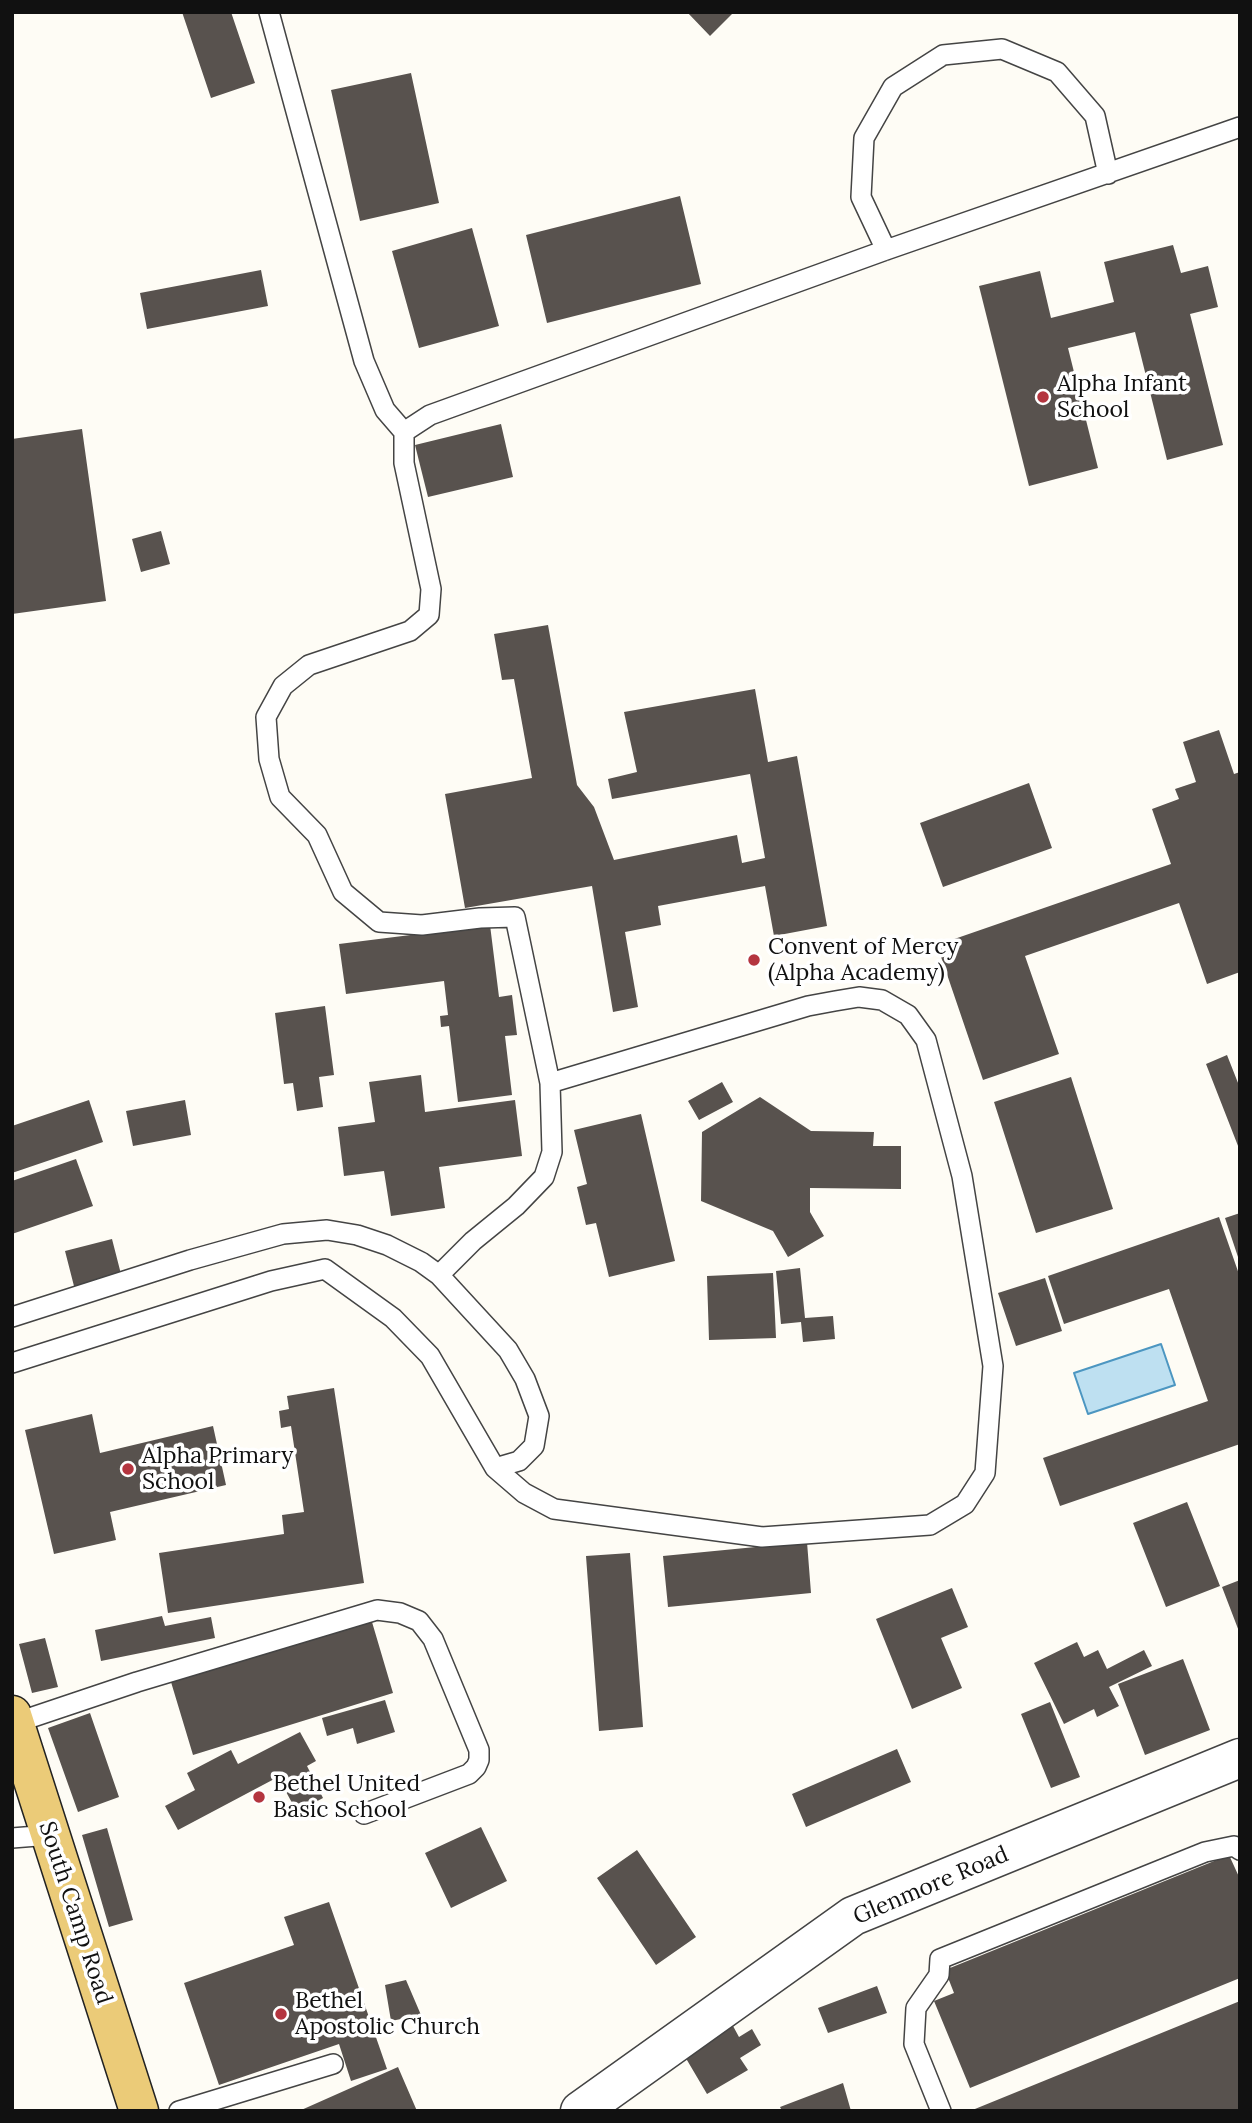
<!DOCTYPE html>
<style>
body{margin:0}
#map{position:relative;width:1252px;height:2123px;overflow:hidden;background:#fefcf5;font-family:Lora,serif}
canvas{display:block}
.frame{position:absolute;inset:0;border:14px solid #111;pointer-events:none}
</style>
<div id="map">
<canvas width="1252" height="2123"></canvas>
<div class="frame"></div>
</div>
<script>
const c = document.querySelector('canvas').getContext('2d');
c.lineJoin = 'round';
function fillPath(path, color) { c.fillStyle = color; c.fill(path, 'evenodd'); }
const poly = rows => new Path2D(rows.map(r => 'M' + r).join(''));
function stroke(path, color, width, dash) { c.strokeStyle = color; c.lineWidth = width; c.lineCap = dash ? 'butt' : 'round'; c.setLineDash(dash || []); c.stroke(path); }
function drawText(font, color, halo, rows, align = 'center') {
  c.font = font + ' Lora,serif'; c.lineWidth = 7; c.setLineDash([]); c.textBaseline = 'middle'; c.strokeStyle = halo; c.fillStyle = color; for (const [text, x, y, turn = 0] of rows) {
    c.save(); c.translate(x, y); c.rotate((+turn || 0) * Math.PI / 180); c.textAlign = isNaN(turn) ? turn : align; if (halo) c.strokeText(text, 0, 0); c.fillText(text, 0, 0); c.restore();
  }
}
const water = poly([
 [1161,1344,1175,1385,1088,1414,1074,1373,1161,1344]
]);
const building = poly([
 [182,12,231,12,255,83,211,98],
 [687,12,734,12,710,36],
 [411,73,439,203,360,221,331,90],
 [680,196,701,284,547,323,526,235],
 [472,228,499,326,419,348,392,251],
 [1173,245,1181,273,1208,266,1218,307,1190,314,1223,445,1167,460,1135,332,1068,348,1098,468,1029,486,979,286,1040,271,1051,318,1114,302,1104,262],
 [261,270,268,306,147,329,140,293],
 [501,424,513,477,428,497,415,445],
 [82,429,106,601,12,614,12,439],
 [161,531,170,564,141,572,132,539],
 [548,625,577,785,594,807,614,860,737,835,742,863,765,858,750,774,612,799,608,779,637,772,624,712,755,689,768,762,797,756,827,926,774,936,765,886,658,906,661,925,625,932,638,1007,613,1012,592,886,465,908,445,794,532,778,514,679,502,680,494,634],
 [1219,730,1234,774,1240,772,1240,972,1207,984,1179,903,1025,956,1059,1054,983,1080,937,945,1171,864,1152,809,1179,799,1175,789,1196,782,1183,742],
 [1029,783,1052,848,943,887,920,823],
 [490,925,499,997,512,995,517,1035,505,1036,512,1095,458,1102,449,1026,441,1027,440,1016,448,1015,444,981,346,994,339,944],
 [325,1006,334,1075,319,1077,323,1107,297,1111,293,1083,284,1084,275,1013],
 [1227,1055,1240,1088,1240,1151,1206,1064],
 [421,1075,425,1112,515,1100,522,1156,439,1167,445,1208,391,1216,384,1171,344,1176,338,1127,375,1122,369,1082],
 [1071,1077,1113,1209,1036,1233,994,1102],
 [722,1082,733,1102,699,1120,688,1101],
 [760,1097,811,1131,874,1132,873,1146,901,1146,901,1189,810,1188,810,1212,824,1236,788,1257,773,1231,701,1201,702,1132],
 [89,1100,103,1142,12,1173,12,1126],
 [185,1100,191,1135,133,1146,126,1111],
 [641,1114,675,1261,609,1277,596,1223,586,1225,577,1187,587,1184,574,1130],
 [76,1159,93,1206,12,1234,12,1181],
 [1240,1213,1240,1260,1239,1260,1225,1218],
 [1219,1217,1240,1277,1240,1444,1060,1506,1043,1458,1208,1401,1169,1289,1064,1324,1048,1276],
 [112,1239,122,1278,75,1290,65,1251],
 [800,1268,805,1318,833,1316,835,1339,803,1342,801,1322,781,1324,776,1271],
 [773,1273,776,1338,709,1340,707,1276],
 [1045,1278,1062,1331,1016,1346,998,1293],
 [334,1388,364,1583,168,1613,159,1553,284,1534,282,1515,304,1512,291,1426,281,1428,279,1411,289,1409,287,1396],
 [92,1414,100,1453,213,1426,226,1485,110,1512,116,1540,54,1554,25,1430],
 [1187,1502,1220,1586,1166,1607,1133,1523],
 [807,1542,811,1593,668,1607,663,1556],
 [630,1553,643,1727,599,1731,586,1556],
 [1240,1580,1240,1634,1222,1587],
 [952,1588,968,1627,941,1638,962,1688,912,1709,876,1619],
 [162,1616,165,1626,211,1617,215,1638,101,1661,95,1630],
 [372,1622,393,1693,193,1755,171,1682],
 [45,1638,58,1687,32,1693,19,1644],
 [1077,1642,1084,1657,1098,1650,1107,1669,1144,1650,1152,1666,1109,1687,1119,1706,1097,1717,1094,1709,1064,1724,1034,1663],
 [1183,1659,1210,1730,1145,1755,1118,1684],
 [385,1700,395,1732,357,1744,353,1728,327,1736,322,1718],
 [1050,1702,1080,1777,1051,1788,1021,1714],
 [90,1713,119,1797,78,1812,48,1728],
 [300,1732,316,1761,307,1766,323,1798,297,1812,278,1777,178,1830,165,1806,195,1790,187,1773,231,1750,238,1764],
 [897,1749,911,1782,806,1827,792,1794],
 [481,1827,507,1881,451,1908,425,1853],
 [107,1828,133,1920,109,1927,82,1835],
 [637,1850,696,1937,656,1965,597,1878],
 [1229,1855,1240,1879,1240,1978,970,2088,934,2001,954,1993,945,1970],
 [329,1902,387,2069,351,2081,339,2044,219,2085,184,1983,294,1945,284,1917],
 [406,1980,421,2015,391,2021,385,1985],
 [877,1986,887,2013,828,2033,818,2008],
 [1240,2001,1240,2111,970,2111],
 [733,2026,739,2037,752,2029,761,2045,740,2058,748,2070,707,2094,684,2055],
 [398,2067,417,2111,299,2111],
 [843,2083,851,2111,782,2111,780,2107]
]);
const service = poly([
 [269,12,364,361,385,410,404,432],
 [886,250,861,197,864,138,893,87,943,55,1002,49,1057,72,1095,116,1108,174],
 [439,1275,473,1241,516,1206,544,1177,552,1152,550,1083,515,917,480,918,422,925,379,922,343,892,317,835,280,797,269,759,266,717,283,686,309,665,410,631,429,615,431,589,404,463,404,432,430,415,886,250,1240,127],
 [12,1317,190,1260,283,1234,327,1230,357,1235,387,1245,421,1262,439,1275,508,1350,525,1379,539,1416,534,1446,519,1461,495,1468],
 [12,1363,271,1281,325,1269,393,1318,430,1356,495,1468,524,1493,554,1509,762,1537,930,1525,965,1504,985,1473,993,1366,962,1176,926,1040,908,1015,882,1000,859,997,835,1001,808,1006,550,1083],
 [15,1723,137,1682,377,1610,400,1613,419,1621,433,1639,479,1750,479,1760,476,1767,469,1774,364,1814],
 [12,1838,50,1835],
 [179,2111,333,2064],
 [941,2111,914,2044,916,2008,939,1975,940,1959,1205,1852,1234,1846,1240,1850]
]);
const minor = poly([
 [580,2111,853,1916,1240,1758]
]);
const primary = poly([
 [12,1715,139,2111]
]);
const markers = [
 [1043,397,7,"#b4353f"],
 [754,960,7,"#b4353f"],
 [128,1469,7,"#b4353f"],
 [259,1797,7,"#b4353f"],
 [281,2014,7,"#b4353f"]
];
const poiNames = [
 ["Alpha Infant",1057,384],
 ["School",1057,410],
 ["Convent of Mercy",768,947],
 ["(Alpha Academy)",768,973],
 ["Alpha Primary",142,1456],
 ["School",142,1482],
 ["Bethel United",273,1784],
 ["Basic School",273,1810],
 ["Bethel",295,2001],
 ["Apostolic Church",295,2027]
];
const streetNames = [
 ["Glenmore Road",931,1886,-23],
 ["South Camp Road",75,1913,72]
];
fillPath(water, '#bee0f1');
stroke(water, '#4c96c1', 2);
fillPath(building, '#58524e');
stroke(service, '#444', 22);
stroke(minor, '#444', 41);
stroke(primary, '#222', 41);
stroke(service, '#fff', 19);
stroke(minor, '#fff', 38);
stroke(primary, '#ebcb78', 38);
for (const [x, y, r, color] of markers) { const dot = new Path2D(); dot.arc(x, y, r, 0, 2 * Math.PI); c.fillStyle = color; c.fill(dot); stroke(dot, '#fff', 2.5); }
drawText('23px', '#111', '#fff', poiNames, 'left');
drawText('23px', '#111', '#fff', streetNames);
</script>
